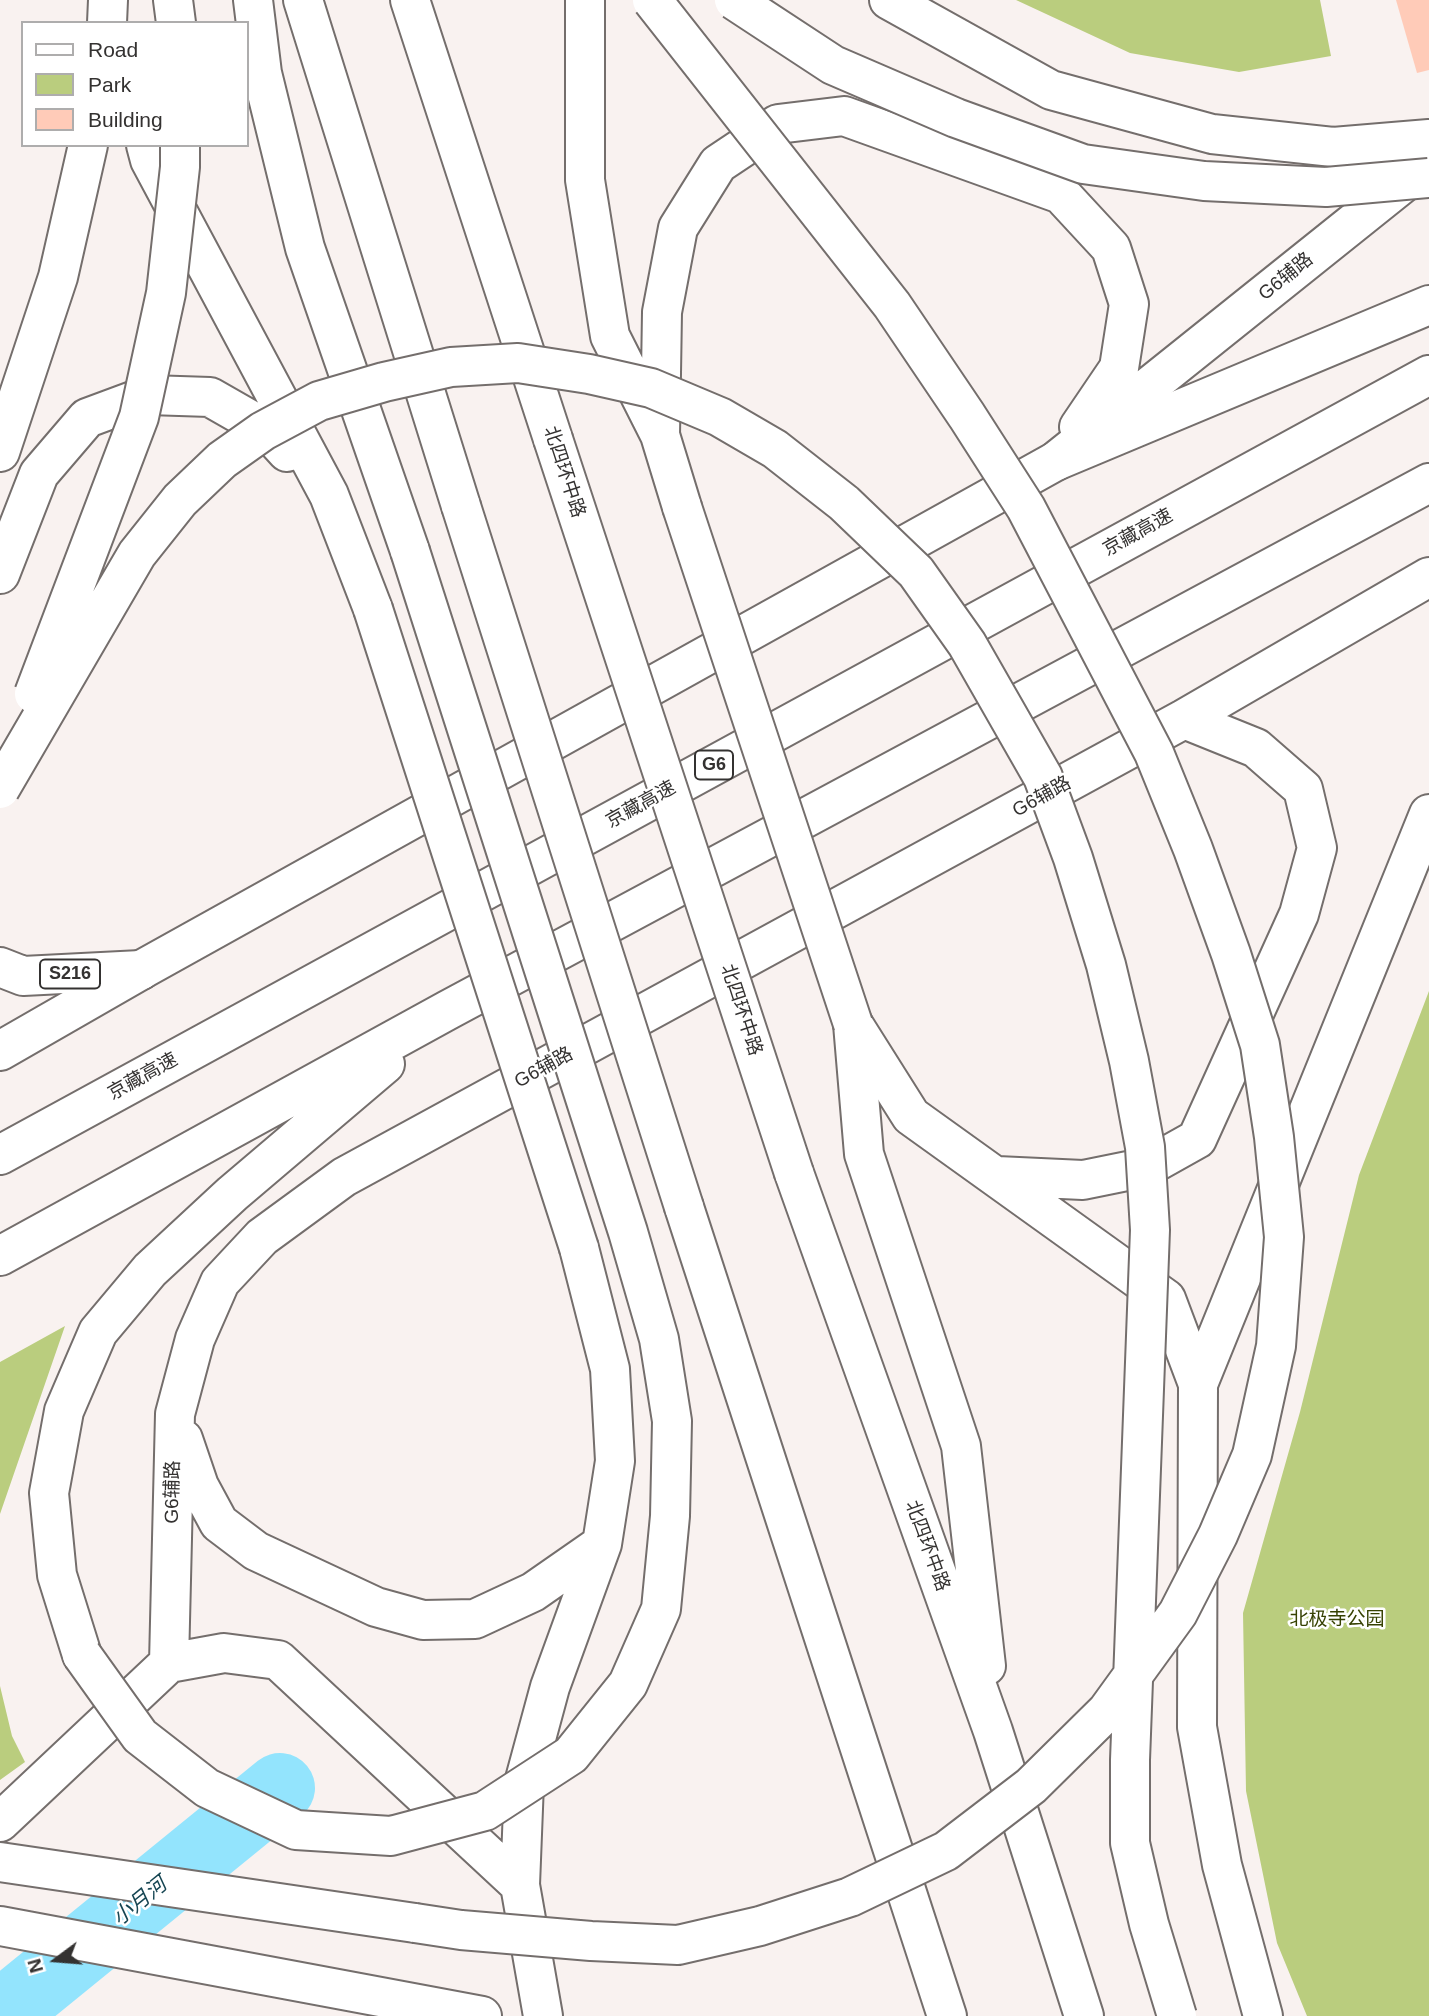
<!DOCTYPE html>
<meta charset="utf-8">
<style>
body{margin:0}
#map{position:relative;width:1429px;height:2016px;overflow:hidden;background:#f9f2f0;font-family:Arial,sans-serif}
canvas{display:block}
.legend{position:absolute;left:21px;top:21px;width:228px;height:126px;box-sizing:border-box;background:#fff;border:2px solid #aeadad;margin:0;padding:9px 12px;list-style:none;font-size:21px;color:#343231}
.legend li{display:flex;align-items:center;gap:14px;height:35px}
.legend b{width:35px;border:2px solid #aeadad}
.north{position:absolute;left:21px;top:1925px;width:70px;height:70px;-webkit-text-stroke:5px #fff;paint-order:stroke;rotate:254deg;font-size:19px;font-weight:700;line-height:28px;text-align:center;color:#343231}
.north::after{content:'';display:block;margin:auto;width:24px;height:32px;background:#343231;clip-path:polygon(50% 0,100% 100%,50% 72%,0 100%)}
</style>
<div id="map">
<canvas width="1429" height="2016"></canvas>
<ul class="legend">
<li><b style="height:9px;background:#fff"></b>Road</li>
<li><b style="height:19px;background:#bacd7e"></b>Park</li>
<li><b style="height:19px;background:#ffcbb8"></b>Building</li>
</ul>
<div class="north">N</div>
</div>
<script>
const c = document.querySelector('canvas').getContext('2d');
c.lineJoin = 'round';
function fillPath(path, color) { c.fillStyle = color; c.fill(path, 'evenodd'); }
const poly = rows => new Path2D(rows.map(r => 'M' + r).join(''));
function stroke(path, color, width, dash) { c.strokeStyle = color; c.lineWidth = width; c.lineCap = dash ? 'butt' : 'round'; c.setLineDash(dash || []); c.stroke(path); }
function drawText(font, color, halo, rows, align = 'center') {
  c.font = font + ' Arial,"Noto Sans SC",sans-serif'; c.lineWidth = 5; c.setLineDash([]); c.textBaseline = 'middle'; c.strokeStyle = halo; c.fillStyle = color; for (const [text, x, y, turn = 0] of rows) {
    c.save(); c.translate(x, y); c.rotate((+turn || 0) * Math.PI / 180); c.textAlign = isNaN(turn) ? turn : align; if (halo) c.strokeText(text, 0, 0); c.fillText(text, 0, 0); c.restore();
  }
}
const green = poly([
 [1016,0,1320,0,1331,56,1239,72,1130,53],
 [1429,991,1429,2016,1307,2016,1277,1943,1246,1791,1243,1613,1300,1412,1359,1175],
 [65,1326,0,1514,0,1362],
 [0,1686,12,1736,25,1762,0,1780]
]);
const river = poly([
 [0,2016,280,1788]
]);
const building = poly([
 [1396,0,1429,0,1429,70,1417,73]
]);
const secondary = poly([
 [585,0,585,180,610,336,660,435,682,507],
 [889,0,1051,90,1212,134,1333,147,1429,139],
 [107,23,108,0],
 [146,145,150,160,329,495,373,609],
 [660,435,662,312,678,228,718,164,778,124,844,116,1061,194,1111,248,1129,304,1119,368,1079,427],
 [0,452,58,277,88,145],
 [0,574,39,474,87,418,149,395,210,397,266,429,287,452],
 [141,970,1056,461,1422,168],
 [853,1024,911,1116,1166,1299,1198,1384,1197,1727,1222,1865,1263,2016],
 [997,1176,1083,1180,1147,1167,1197,1139,1299,914,1317,848,1303,789,1256,748,1184,719],
 [1198,1384,1429,814],
 [183,1439,199,1486,219,1523,256,1551,376,1607,423,1620,475,1619,533,1592,602,1544],
 [169,1663,224,1653,278,1660,520,1885],
 [0,1822,169,1663,175,1414,195,1339,220,1282,262,1237,344,1177,1184,719,1429,577],
 [543,2016,520,1885,524,1783,550,1687,602,1544,615,1461,610,1369,579,1248]
]);
const primary = poly([
 [0,967,23,976,141,970]
]);
const highway = poly([
 [173,0,176,23],
 [253,0,262,73,305,248,410,551],
 [303,0,461,506],
 [410,0,553,439],
 [1056,461,1429,305],
 [853,1024,864,1154,961,1446,986,1666],
 [0,1051,141,970],
 [0,1155,1429,375],
 [794,1173,993,1731,1084,2016],
 [684,1207,947,2016],
 [0,1256,448,1010,1429,483],
 [82,1655,57,1575,49,1493,64,1411,98,1332,150,1270,232,1194,385,1064],
 [0,1862,415,1923],
 [0,1926,482,2016]
]);
const secondaryBridge = poly([
 [682,507,853,1024],
 [373,609,579,1248]
]);
const highwayBridge = poly([
 [734,0,833,65,956,118,1083,164,1204,181,1326,187,1429,178],
 [553,439,794,1173],
 [461,506,684,1207],
 [34,694,139,417,166,293,180,167,180,145],
 [0,789,137,554,180,500,222,460,263,431,319,401,384,382,451,367,518,363,589,374,651,388,720,417,775,449,844,503,916,572,967,644,1043,777,1073,858,1106,965,1129,1061,1145,1147,1150,1230,1130,1760,1130,1843,1149,1924,1177,2016],
 [82,1655,140,1736,207,1788,296,1830,391,1836,485,1811,571,1755,628,1684,661,1609,670,1516,672,1421,659,1339,628,1232,410,551],
 [415,1923,461,1930,591,1941,678,1945,760,1926,850,1897,946,1851,1031,1786,1107,1711,1178,1613,1218,1535,1252,1455,1276,1346,1284,1237,1274,1137,1260,1045,1231,954,1193,849,1154,753,1026,508,967,416,892,305,652,0]
]);
const shields = [
 [714,765,38],
 [70,974,60]
];
const shieldNames = [
 ["G6",714,765],
 ["S216",70,974]
];
const streetNames = [
 ["G6辅路",1286,277,-39],
 ["北四环中路",564,472,72],
 ["京藏高速",1138,533,-29],
 ["G6辅路",1042,797,-29],
 ["京藏高速",641,805,-29],
 ["北四环中路",741,1010,72],
 ["G6辅路",544,1068,-29],
 ["京藏高速",143,1077,-29],
 ["G6辅路",173,1492,-89],
 ["北四环中路",927,1546,70]
];
const parkNames = [
 ["北极寺公园",1337,1620]
];
const waterNames = [
 ["小月河",140,1902,-39]
];
fillPath(green, '#bacd7e');
stroke(river, '#93e4fd', 70);
fillPath(building, '#ffcbb8');
stroke(secondary, '#746e6c', 42);
stroke(primary, '#746e6c', 42);
stroke(highway, '#746e6c', 42);
stroke(secondary, '#fff', 38);
stroke(primary, '#fff', 38);
stroke(highway, '#fff', 38);
stroke(secondaryBridge, '#746e6c', 42, []);
stroke(highwayBridge, '#746e6c', 42, []);
stroke(secondaryBridge, '#fff', 38);
stroke(highwayBridge, '#fff', 38);
for (const [x, y, w] of shields) { const box = new Path2D(); box.roundRect(x - w / 2, y - 14.5, w, 29, 5); c.fillStyle = '#fff'; c.fill(box); stroke(box, '#343231', 2); }
drawText('bold 18px', '#343231', null, shieldNames);
drawText('19px', '#343231', '#fff', streetNames);
drawText('19px', '#364102', '#fff', parkNames);
drawText('italic 21px', '#164653', '#fff', waterNames);
</script>
